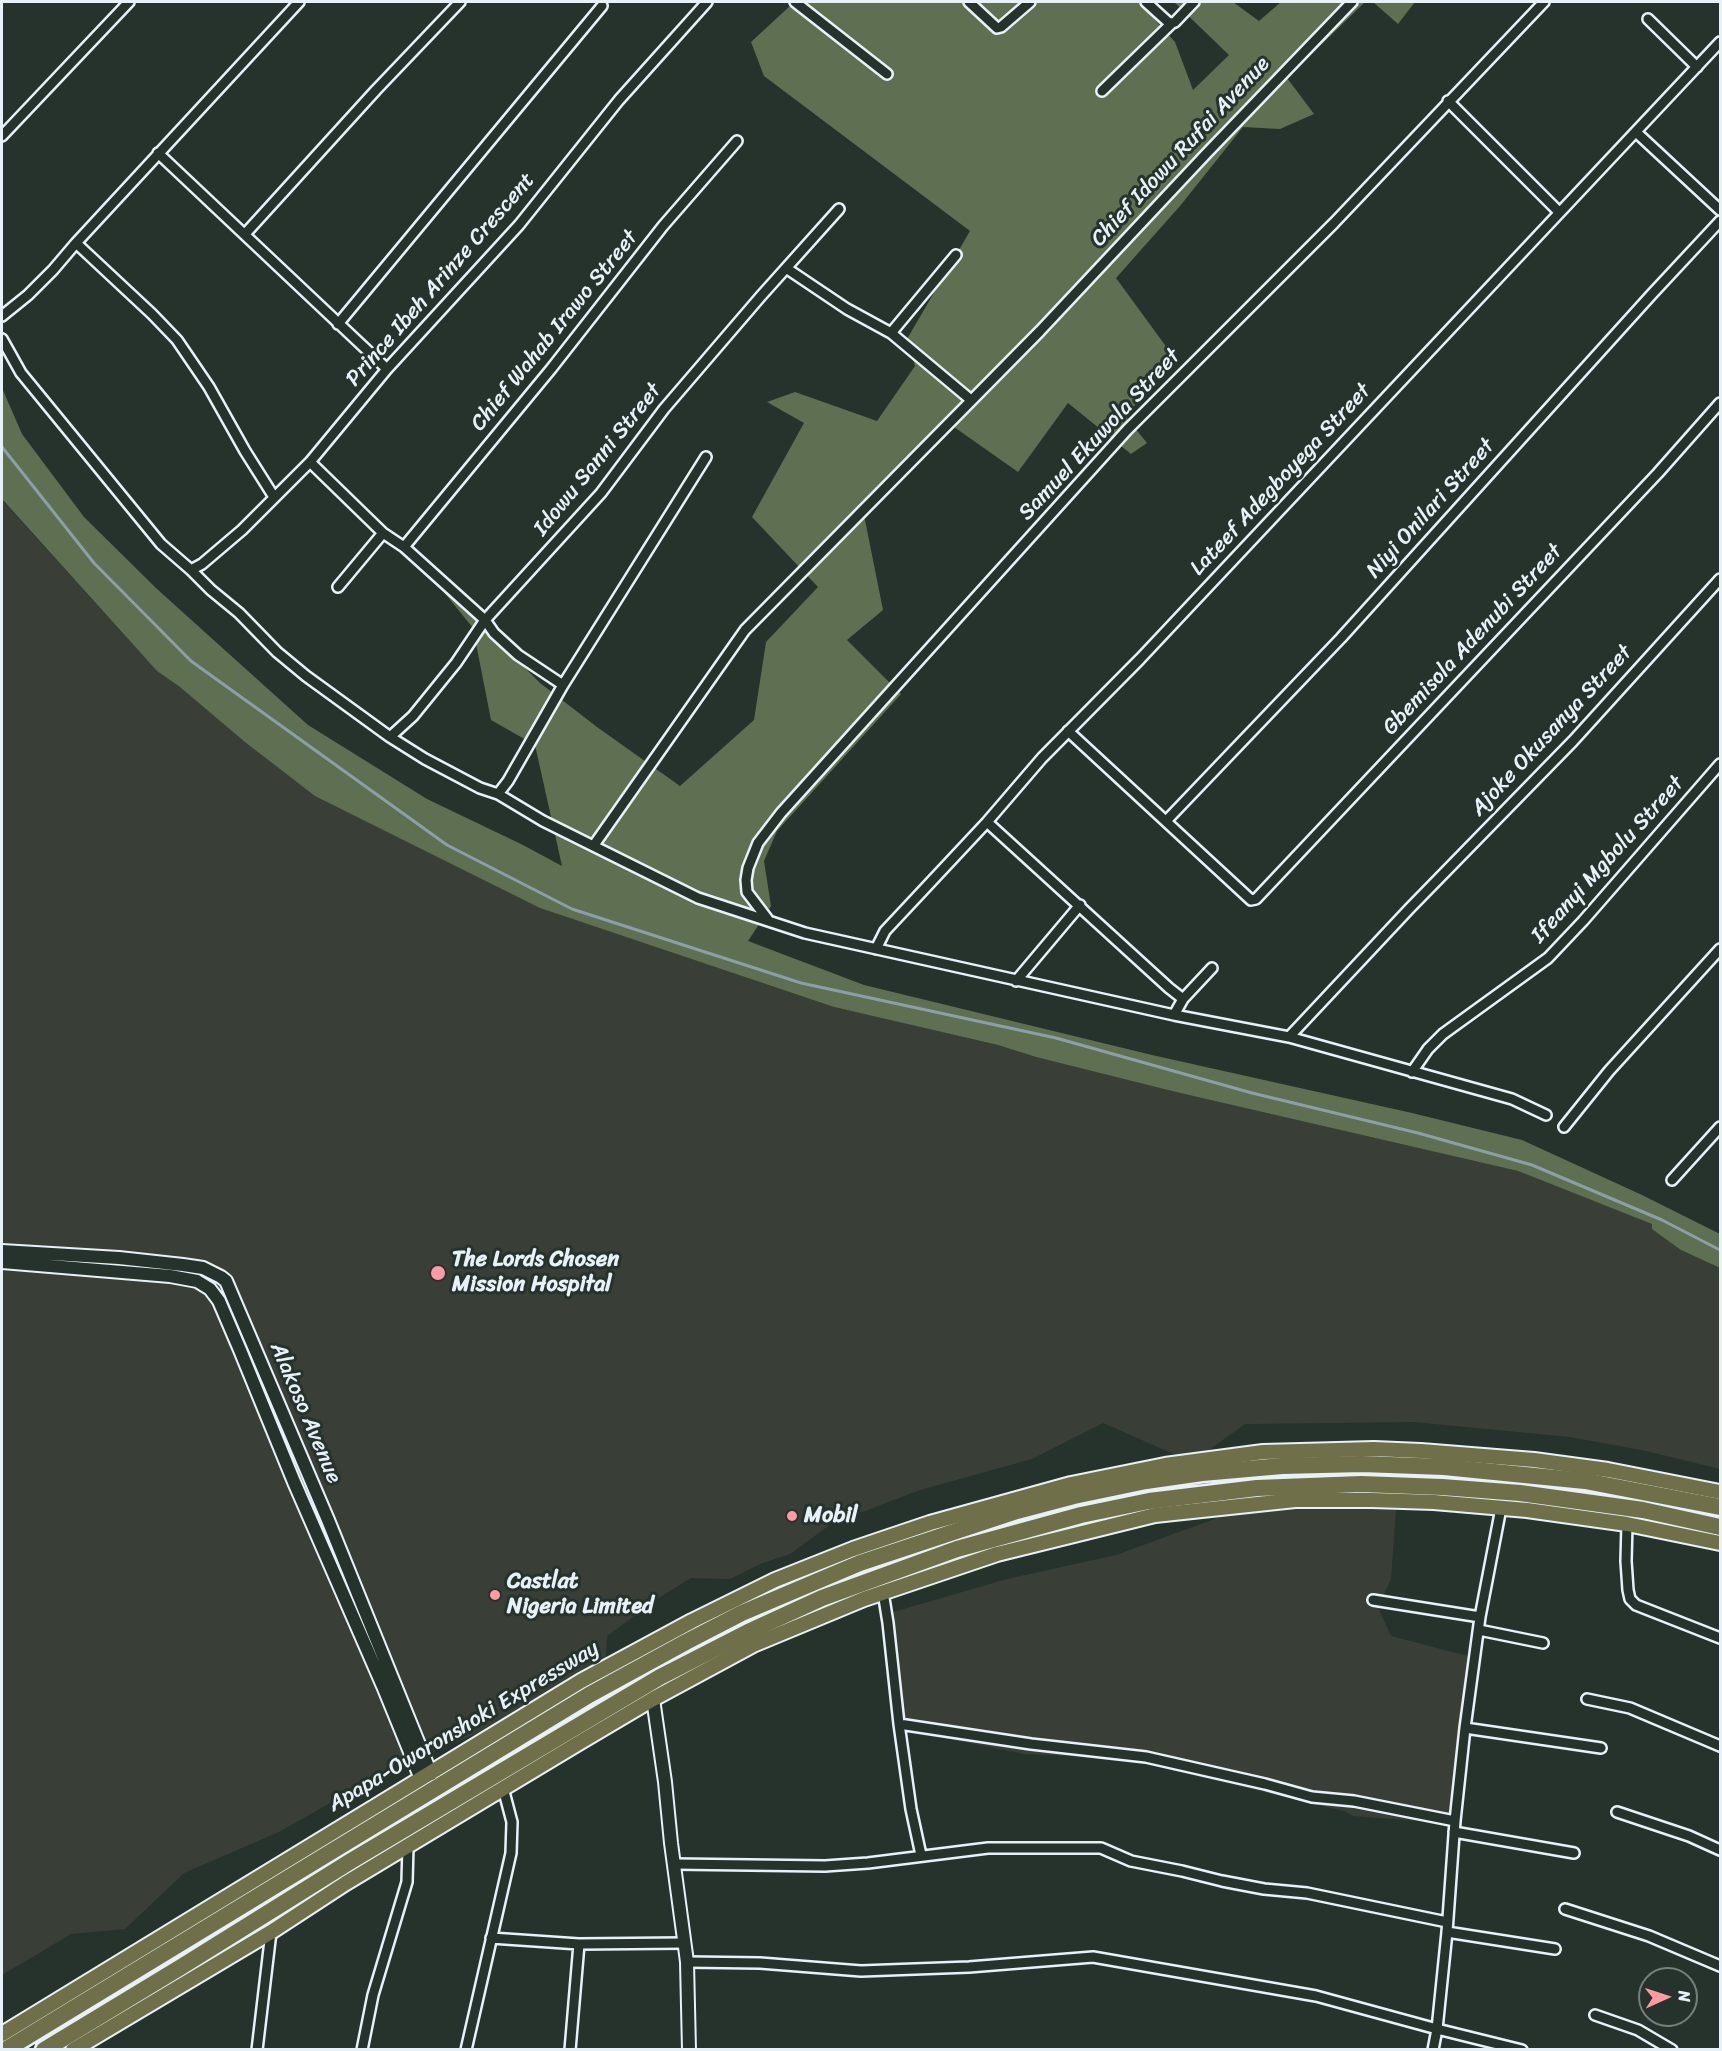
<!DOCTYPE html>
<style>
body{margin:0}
#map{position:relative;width:1722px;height:2051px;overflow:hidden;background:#26332d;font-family:Sriracha,sans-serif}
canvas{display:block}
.frame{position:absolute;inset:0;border:3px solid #e8f1f8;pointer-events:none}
.north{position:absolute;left:1638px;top:1967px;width:60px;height:60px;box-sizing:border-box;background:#26332d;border:2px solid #747f7e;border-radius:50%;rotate:87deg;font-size:16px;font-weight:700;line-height:24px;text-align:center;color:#e8f1f8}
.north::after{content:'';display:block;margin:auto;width:21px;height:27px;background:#ff9aa2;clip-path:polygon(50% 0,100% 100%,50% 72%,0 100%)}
</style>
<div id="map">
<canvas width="1722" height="2051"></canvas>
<div class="frame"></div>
<div class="north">N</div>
</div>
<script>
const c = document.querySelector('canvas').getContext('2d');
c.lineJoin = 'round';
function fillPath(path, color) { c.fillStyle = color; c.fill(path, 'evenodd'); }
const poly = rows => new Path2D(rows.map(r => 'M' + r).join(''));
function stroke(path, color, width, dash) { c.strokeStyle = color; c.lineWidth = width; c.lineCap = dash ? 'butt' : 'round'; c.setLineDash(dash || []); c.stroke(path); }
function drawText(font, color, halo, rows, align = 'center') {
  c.font = font + ' Sriracha,sans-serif'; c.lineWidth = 6; c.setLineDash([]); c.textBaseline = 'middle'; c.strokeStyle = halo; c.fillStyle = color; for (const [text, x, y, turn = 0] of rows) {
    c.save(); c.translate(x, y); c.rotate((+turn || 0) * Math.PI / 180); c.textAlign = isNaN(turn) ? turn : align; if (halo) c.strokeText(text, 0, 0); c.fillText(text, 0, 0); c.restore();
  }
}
const built = poly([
 [2,500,157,671,180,687,540,908,834,1007,998,1045,1036,1057,1176,1092,1518,1171,1652,1224,1681,1250,1720,1268,1720,1469,1646,1451,1570,1437,1414,1422,1245,1424,1192,1462,1103,1423,1032,1459,920,1490,831,1524,790,1554,760,1564,730,1579,691,1578,657,1599,607,1636,605,1669,497,1725,385,1772,279,1832,184,1873,125,1929,71,1934,2,1975],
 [1332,1501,1396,1508,1391,1579,1378,1607,1391,1636,1479,1659,1458,1824,1353,1816,1344,1811,1120,1758,1024,1754,905,1730,883,1615,1007,1579,1116,1555,1245,1508]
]);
const green = poly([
 [788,2,1139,2,1175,42,1193,90,1229,55,1174,2,1233,2,1259,21,1281,2,1365,2,1287,78,1314,114,1280,129,1243,127,1180,206,1116,278,1173,356,1126,417,1147,443,1131,454,1068,403,1018,472,954,427,892,490,864,515,883,610,847,640,901,694,777,831,764,861,771,906,748,941,864,985,1152,1055,1412,1113,1522,1140,1642,1195,1720,1234,1720,1268,1681,1250,1652,1229,1652,1224,1518,1171,1176,1092,1036,1057,998,1045,834,1007,540,908,315,796,245,742,180,687,157,671,2,499,2,388,22,434,84,517,157,589,308,725,427,799,523,845,562,866,535,745,491,720,473,628,417,559,540,683,597,727,680,786,754,720,766,642,818,587,752,517,804,423,767,402,795,392,877,421,915,366,907,339,970,231,764,76,751,42,791,5],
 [1373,2,1415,2,1398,24]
]);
const stream = poly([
 [2,447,94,563,191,661,447,845,572,909,801,983,1056,1038,1252,1093,1418,1133,1532,1165,1662,1220,1720,1250]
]);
const street = poly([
 [795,2,887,74],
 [969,2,997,28,1001,27,1030,2],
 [1146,2,1168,22,1172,23,1175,22,1194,2],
 [1648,19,1697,67],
 [1102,91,1172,23],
 [1448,101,1559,212],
 [1636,132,1720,210],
 [2,136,129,2],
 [158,153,387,369],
 [245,234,376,90,460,2],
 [76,243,152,314,177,340,209,387,245,451,274,497],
 [786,268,847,309,891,333,971,400],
 [2,316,28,295,53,270,76,243,299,2],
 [338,324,602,6],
 [891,333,956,255],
 [2,339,21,373,161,544,191,570,211,590,239,613,277,652,306,676,390,737,425,759,480,788,498,794,543,821,698,898,805,933,1174,1015,1289,1037,1512,1099,1546,1115],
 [310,462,383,533,404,547,485,620,494,633,518,655,563,685],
 [404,547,551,369,663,226,737,141],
 [191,570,202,564,242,530,310,462,387,369,519,225,619,100,707,2],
 [338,587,383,533],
 [1068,731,1251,900,1256,899,1658,473,1720,403],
 [390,737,413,716,456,663,485,620,601,493,664,409,761,296,839,209],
 [498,794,508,781,563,685,706,457],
 [1167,820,1341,638,1652,294,1720,221],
 [987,822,1169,988,1183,999,1174,1015],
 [594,845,745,630,1040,331,1206,154,1352,2],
 [769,921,747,892,746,880,748,868,758,843,781,813,1127,430,1334,223,1544,2],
 [876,949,885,931,987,822,1042,758,1140,659,1720,42],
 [1016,981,1080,905],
 [1183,999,1212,968],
 [1289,1037,1410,908,1573,741,1720,579],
 [1412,1072,1428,1049,1443,1034,1548,958,1583,921,1720,764],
 [1564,1127,1609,1071,1720,949],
 [1672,1180,1720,1127],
 [1627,1524,1626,1561,1628,1590,1630,1599,1636,1605,1720,1638],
 [883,1592,888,1623,899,1724,911,1809,921,1855],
 [1373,1600,1480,1617],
 [1479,1630,1543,1643],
 [1587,1699,1630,1708,1720,1746],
 [899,1724,1031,1744,1146,1757,1265,1784,1312,1797,1354,1801,1455,1821],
 [1465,1728,1601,1748],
 [1617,1812,1689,1836,1720,1850],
 [1454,1832,1574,1853],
 [674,1864,825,1866,868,1863,988,1848,1101,1848,1131,1861,1182,1871,1222,1881,1264,1889,1307,1893,1447,1922],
 [1565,1909,1649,1936,1720,1966],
 [1447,1932,1555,1949],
 [491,1938,579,1944,684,1943],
 [687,1962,760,1963,861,1971,969,1967,1093,1957,1316,1996,1437,2029,1522,2050],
 [1595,2015,1638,2030,1672,2050],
 [257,2050,271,1932],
 [362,2050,373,1995,407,1882,408,1846],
 [466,2050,511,1853,512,1822,503,1788],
 [570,2050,579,1944],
 [1433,2050,1437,2029,1447,1932,1455,1821,1465,1728,1480,1617,1501,1508]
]);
const secondary = poly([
 [2,1251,119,1258,183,1265,203,1268,221,1277,226,1281,328,1520,431,1774],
 [2,1262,170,1276,197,1281,210,1289,219,1301,240,1350,294,1482,383,1686,421,1779],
 [653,1699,665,1782,671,1843,687,1962,689,2050]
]);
const primary = poly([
 [2,2034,581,1681,692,1621,775,1580,853,1549,930,1523,1071,1484,1165,1465,1263,1452,1374,1449,1421,1451,1534,1460,1608,1470,1720,1492],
 [73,2050,271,1932,346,1883,577,1744,653,1699,753,1645,864,1599,997,1554,1155,1515,1295,1500,1372,1500,1434,1502,1527,1510,1627,1524,1720,1543]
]);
const highway = poly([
 [5,2050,589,1695,686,1642,742,1613,860,1563,1017,1511,1074,1496,1146,1481,1202,1473,1282,1466,1362,1464,1444,1467,1585,1481,1720,1507],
 [44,2050,181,1967,351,1861,660,1677,748,1632,822,1598,957,1549,1081,1515,1149,1501,1257,1488,1361,1484,1442,1487,1520,1493,1643,1510,1720,1527]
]);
const markers = [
 [438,1273,8,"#ff9aa2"],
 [792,1516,6,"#ff9aa2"],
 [495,1595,6,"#ff9aa2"]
];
const streetNames = [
 ["Chief Idowu Rufai Avenue",1181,152,-47],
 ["Prince Ibeh Arinze Crescent",441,280,-49],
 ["Chief Wahab Irawo Street",555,331,-51],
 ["Samuel Ekuwola Street",1100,435,-47],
 ["Idowu Sanni Street",598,460,-51],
 ["Lateef Adegboyega Street",1281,480,-47],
 ["Niyi Onilari Street",1431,509,-48],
 ["Gbemisola Adenubi Street",1473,640,-47],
 ["Ajoke Okusanya Street",1552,731,-47],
 ["Ifeanyi Mgbolu Street",1608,860,-48],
 ["Alakoso Avenue",305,1413,67],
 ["Apapa-Oworonshoki Expressway",464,1727,-31]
];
const poiNames = [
 ["The Lords Chosen",452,1260],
 ["Mission Hospital",452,1285],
 ["Mobil",804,1516],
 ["Castlat",507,1582],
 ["Nigeria Limited",507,1607]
];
fillPath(built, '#393f37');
fillPath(green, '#5f6f51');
stroke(stream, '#8c9fa8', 3);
stroke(street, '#e8f1f8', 14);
stroke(secondary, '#e8f1f8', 16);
stroke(primary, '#e8f1f8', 18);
stroke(highway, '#e8f1f8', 21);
stroke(street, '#26332d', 9);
stroke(secondary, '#26332d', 12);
stroke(primary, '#6f704a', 14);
stroke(highway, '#6f704a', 16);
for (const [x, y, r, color] of markers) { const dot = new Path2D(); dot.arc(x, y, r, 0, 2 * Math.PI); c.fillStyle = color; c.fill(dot); stroke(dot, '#26332d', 2); }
drawText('22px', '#e8f1f8', '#26332d', streetNames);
drawText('bold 22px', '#e8f1f8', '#26332d', poiNames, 'left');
</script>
